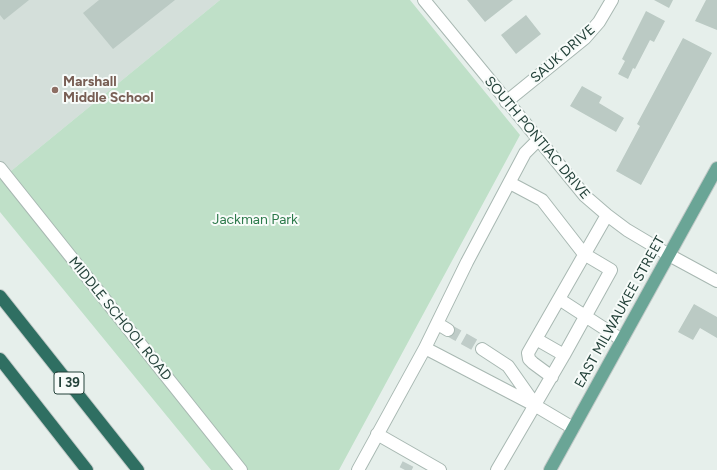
<!DOCTYPE html>
<style>
body{margin:0}
canvas{display:block;background:#e6efeb}
</style>
<canvas width="717" height="470"></canvas>
<script>
const c = document.querySelector('canvas').getContext('2d');
c.lineJoin = 'round';
function fillPath(path, color) { c.fillStyle = color; c.fill(path, 'evenodd'); }
const poly = rows => new Path2D(rows.map(r => 'M' + r).join(''));
function stroke(path, color, width, dash) { c.strokeStyle = color; c.lineWidth = width; c.lineCap = dash ? 'butt' : 'round'; c.setLineDash(dash || []); c.stroke(path); }
function drawText(font, color, halo, rows, align = 'center') {
  c.font = font + ' Figtree,sans-serif'; c.lineWidth = 4; c.setLineDash([]); c.textBaseline = 'middle'; c.strokeStyle = halo; c.fillStyle = color; for (const [text, x, y, turn = 0] of rows) {
    c.save(); c.translate(x, y); c.rotate((+turn || 0) * Math.PI / 180); c.textAlign = isNaN(turn) ? turn : align; if (halo) c.strokeText(text, 0, 0); c.fillText(text, 0, 0); c.restore();
  }
}
const built = poly([
 [0,0,220,0,0,180]
]);
const green = poly([
 [220,0,410,0,520,135,339,470,211,470,0,212,0,180]
]);
const building = poly([
 [0,0,29,0,4,20,0,15],
 [99,0,175,0,113,49,83,13],
 [467,0,513,0,485,22],
 [654,0,673,0,669,8],
 [706,0,717,0,717,30,695,21],
 [646,11,665,21,654,42,650,40,635,69,633,68,628,79,618,74,625,61,622,59],
 [526,15,541,34,516,54,501,35],
 [683,38,712,53,641,185,616,171,640,126,637,124],
 [582,86,602,97,599,103,624,118,616,132,570,106],
 [694,304,717,317,717,338,700,328,693,340,678,332]
]);
const minorTunnel = poly([
 [448,330,482,349],
 [405,470,408,464]
]);
const minor = poly([
 [424,0,585,196,607,215,627,230,669,255,717,281],
 [506,102,585,38,599,22,612,0],
 [0,168,241,470],
 [510,183,542,200,584,254,611,270,564,355,536,339],
 [559,299,622,340],
 [438,324,448,330],
 [425,348,536,406,573,428],
 [482,349,508,366,534,403],
 [552,377,533,363,529,359,528,353,607,215],
 [377,434,440,470],
 [358,470,425,348,467,262,525,153,538,140],
 [497,470,564,355]
]);
const major = poly([
 [550,470,717,168]
]);
const highway = poly([
 [0,296,138,470],
 [0,359,87,470]
]);
const markers = [
 [55,90,4,"#8d6e63"]
];
const shields = [
 [69,383,30]
];
const shieldNames = [
 ["I 39",69,383]
];
const streetNames = [
 ["SAUK DRIVE",563,54,-41],
 ["SOUTH PONTIAC DRIVE",537,138,50],
 ["EAST MILWAUKEE STREET",620,312,-61],
 ["MIDDLE SCHOOL ROAD",120,319,51]
];
const educationNames = [
 ["Marshall",63,82],
 ["Middle School",63,98]
];
const parkNames = [
 ["Jackman Park",255,220]
];
fillPath(built, '#d4dfda');
fillPath(green, '#bfe0c8');
fillPath(building, '#bbcac4');
stroke(minorTunnel, '#bfccc8', 12, [12, 6]);
stroke(minor, '#a8b8b2', 14);
stroke(major, '#c2cac8', 14);
stroke(highway, '#c2cac8', 14);
stroke(minor, '#fff', 12);
stroke(major, '#6aa596', 12);
stroke(highway, '#2f6f62', 12);
for (const [x, y, r, color] of markers) { const dot = new Path2D(); dot.arc(x, y, r, 0, 2 * Math.PI); c.fillStyle = color; c.fill(dot); stroke(dot, '#f7fbf9', 1.5); }
for (const [x, y, w] of shields) { const box = new Path2D(); box.roundRect(x - w / 2, y - 11, w, 22, 3); c.fillStyle = '#f7fbf9'; c.fill(box); stroke(box, '#24423a', 1); }
drawText('bold 13px', '#24423a', null, shieldNames);
drawText('14px', '#24423a', '#f7fbf9', streetNames);
drawText('bold 14px', '#785e54', '#f7fbf9', educationNames, 'left');
drawText('14px', '#2d7a4b', '#f7fbf9', parkNames);
</script>
